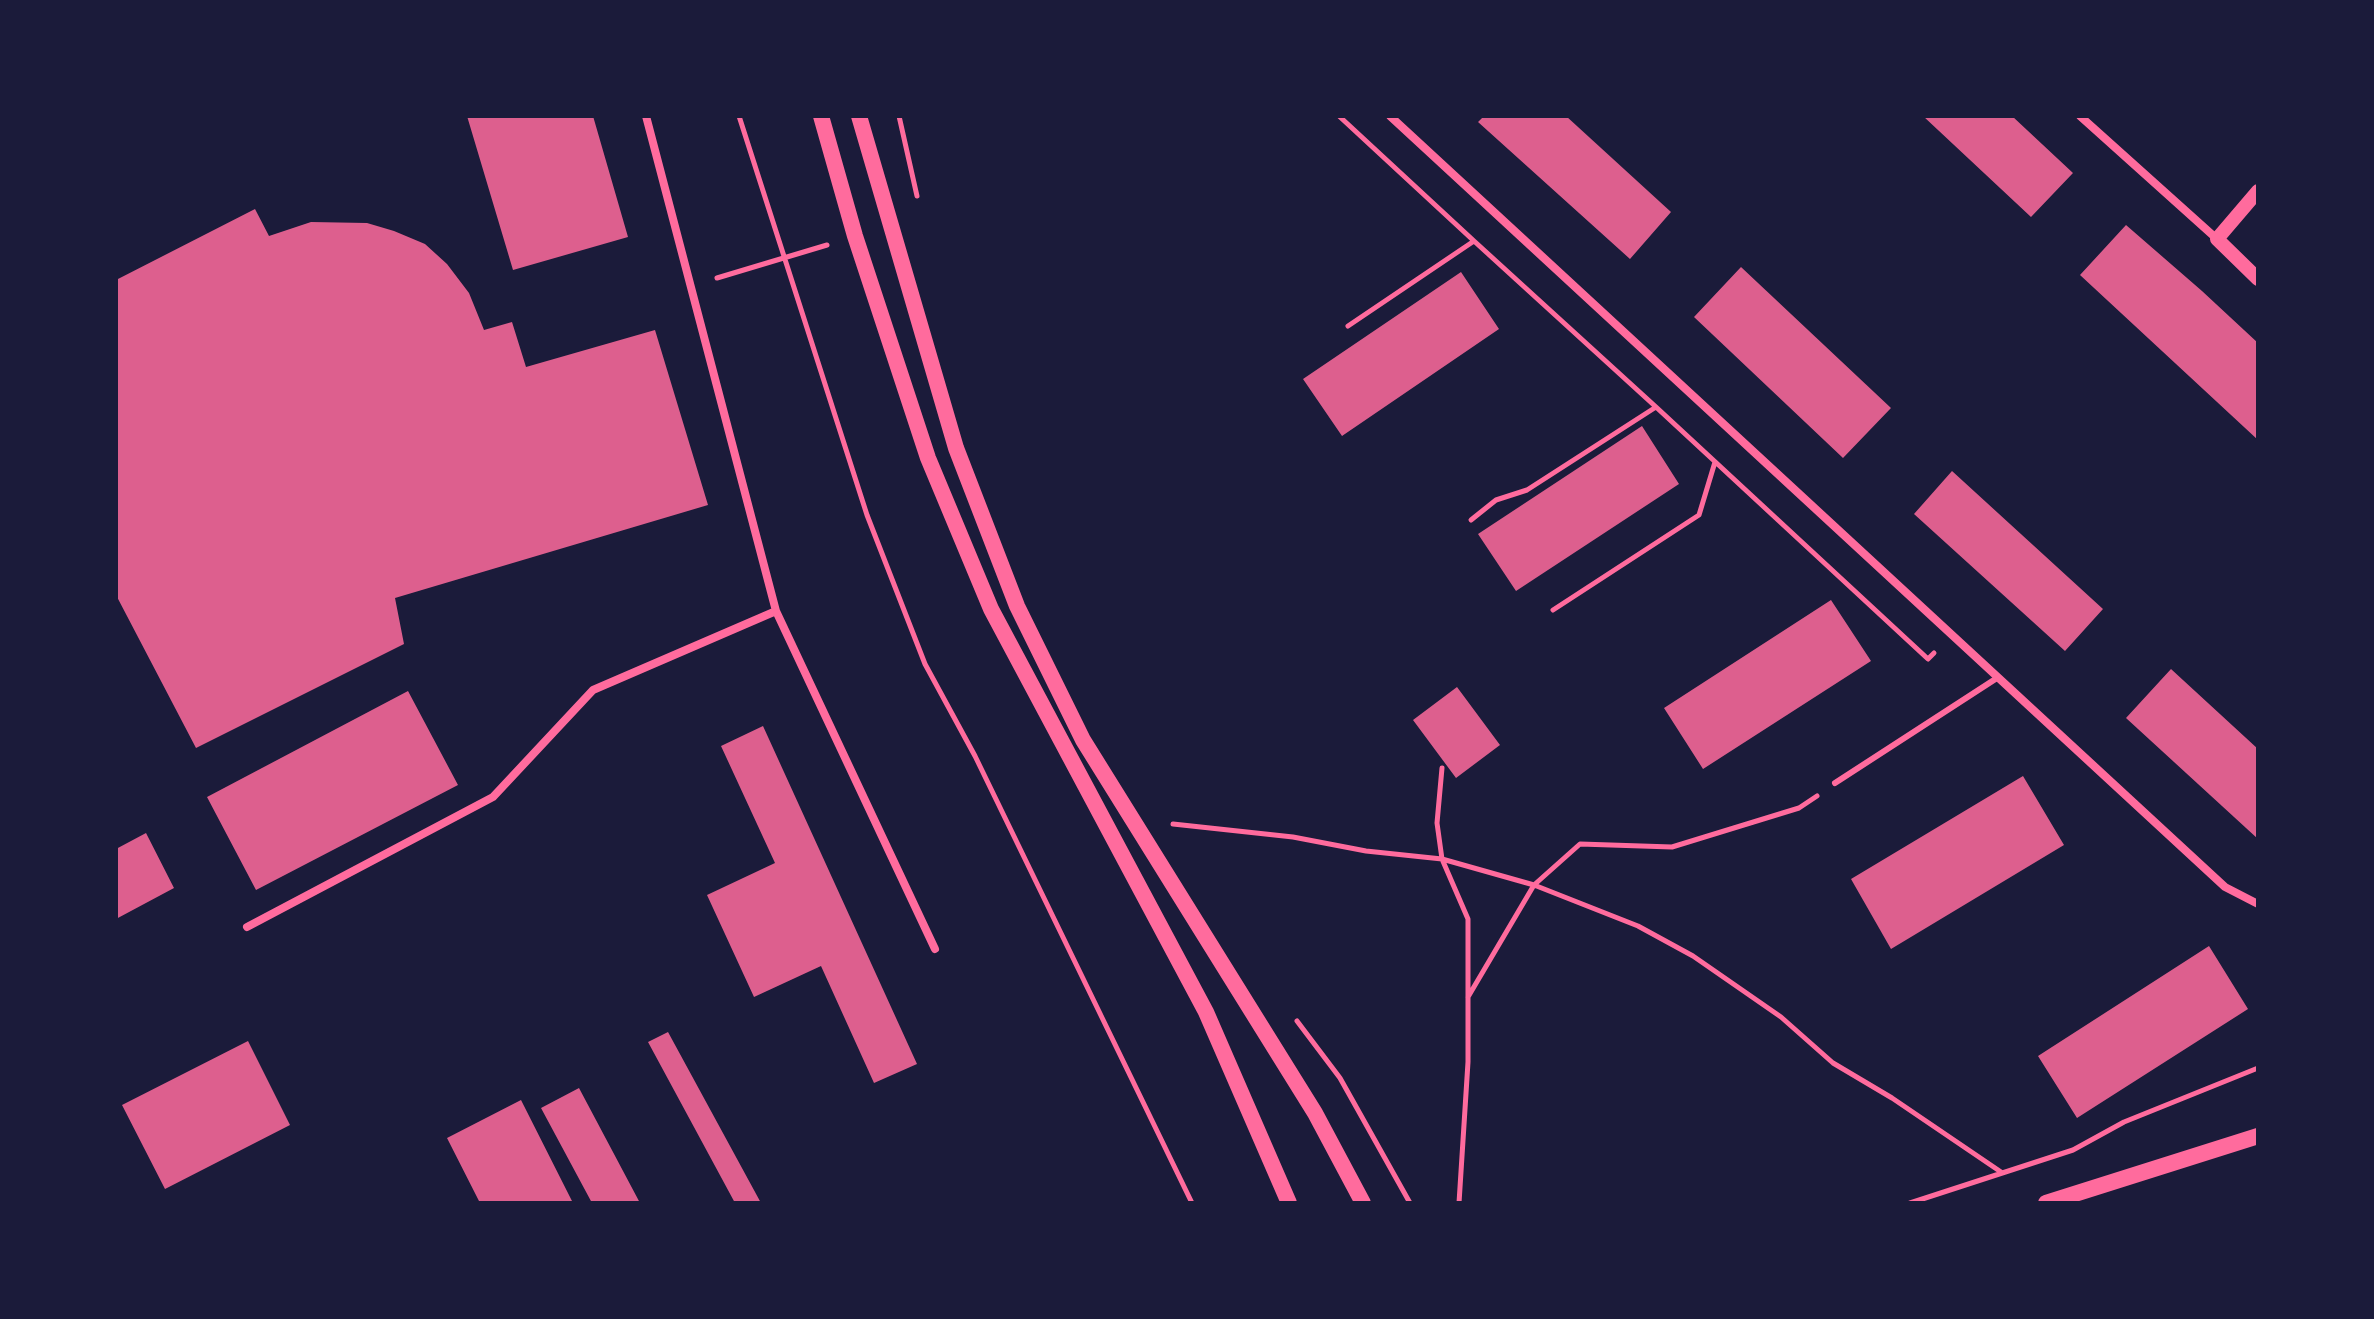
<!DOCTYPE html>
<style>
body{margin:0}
#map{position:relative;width:2374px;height:1319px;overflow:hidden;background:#1b1b3a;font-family:Spectral,serif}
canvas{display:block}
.frame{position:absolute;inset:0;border:118px solid #1b1b3a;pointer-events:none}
</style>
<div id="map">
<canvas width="2374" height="1319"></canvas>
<div class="frame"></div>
</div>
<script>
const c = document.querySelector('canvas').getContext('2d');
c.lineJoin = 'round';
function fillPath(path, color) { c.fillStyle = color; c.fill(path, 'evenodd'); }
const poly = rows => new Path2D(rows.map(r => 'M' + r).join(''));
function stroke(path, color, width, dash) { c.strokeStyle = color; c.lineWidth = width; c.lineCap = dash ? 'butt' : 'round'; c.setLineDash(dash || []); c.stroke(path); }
const building = poly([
 [467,116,593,116,628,237,513,270],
 [1484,116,1566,116,1671,212,1630,259,1478,122],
 [1923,116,2012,116,2073,173,2031,217],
 [255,209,269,236,311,222,367,223,394,231,425,244,447,264,469,293,484,330,512,322,526,367,655,330,708,505,395,598,404,644,196,748,116,595,116,280],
 [2126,225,2202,291,2258,343,2258,440,2080,275],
 [1741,267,1891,408,1843,458,1694,317],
 [1461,272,1499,329,1342,436,1303,379],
 [1642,426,1679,484,1516,591,1478,534],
 [1952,471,2103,609,2065,651,1914,514],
 [1831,600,1871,661,1703,769,1664,708],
 [2171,669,2258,749,2258,839,2126,718],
 [1457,687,1500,745,1456,778,1413,720],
 [408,691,458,785,256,890,207,797],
 [763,726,917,1064,874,1083,821,966,754,997,707,895,775,863,721,746],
 [2023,776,2064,845,1891,949,1851,879],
 [146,833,174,888,116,919,116,849],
 [2209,946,2248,1009,2077,1118,2038,1056],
 [668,1032,761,1203,735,1203,648,1042],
 [248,1041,290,1125,165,1189,122,1105],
 [579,1088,640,1203,592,1203,541,1108],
 [521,1100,573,1203,480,1203,447,1138]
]);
const path = poly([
 [739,116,867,515,925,664,975,756,1192,1203],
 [899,116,917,196],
 [1339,116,1474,241,1348,326],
 [717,278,827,245],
 [1656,407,1928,659,1934,653],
 [1471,520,1496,500,1527,490,1656,407,1474,241],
 [1553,610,1699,515,1715,462],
 [1442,768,1437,823,1442,859,1468,919,1468,1062,1459,1203],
 [1173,824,1293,837,1366,851,1442,859,1534,885,1638,926,1693,956,1781,1017,1833,1063,1892,1098,2001,1172],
 [1468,997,1534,885,1580,844,1672,847,1799,808,1817,796],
 [1297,1021,1340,1078,1410,1203],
 [1910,1203,2073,1150,2124,1122,2258,1068]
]);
const service = poly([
 [1835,783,1997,678]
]);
const minor = poly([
 [646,116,776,611,935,949],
 [1390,116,2225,887,2258,904],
 [2080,116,2217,239],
 [247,927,493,797,593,690,776,611]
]);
const tertiary = poly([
 [2258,191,2217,239,2258,279]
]);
const secondary = poly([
 [821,116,855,236,928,458,991,609,1206,1012,1289,1203],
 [859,116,956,448,1017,606,1083,740,1315,1113,1363,1203],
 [2046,1203,2258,1136]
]);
fillPath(building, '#dd5f8e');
stroke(path, '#ff6b9d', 5);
stroke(service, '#ff6b9d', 6);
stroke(minor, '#ff6b9d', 8);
stroke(tertiary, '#ff6b9d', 14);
stroke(secondary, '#ff6b9d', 16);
</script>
